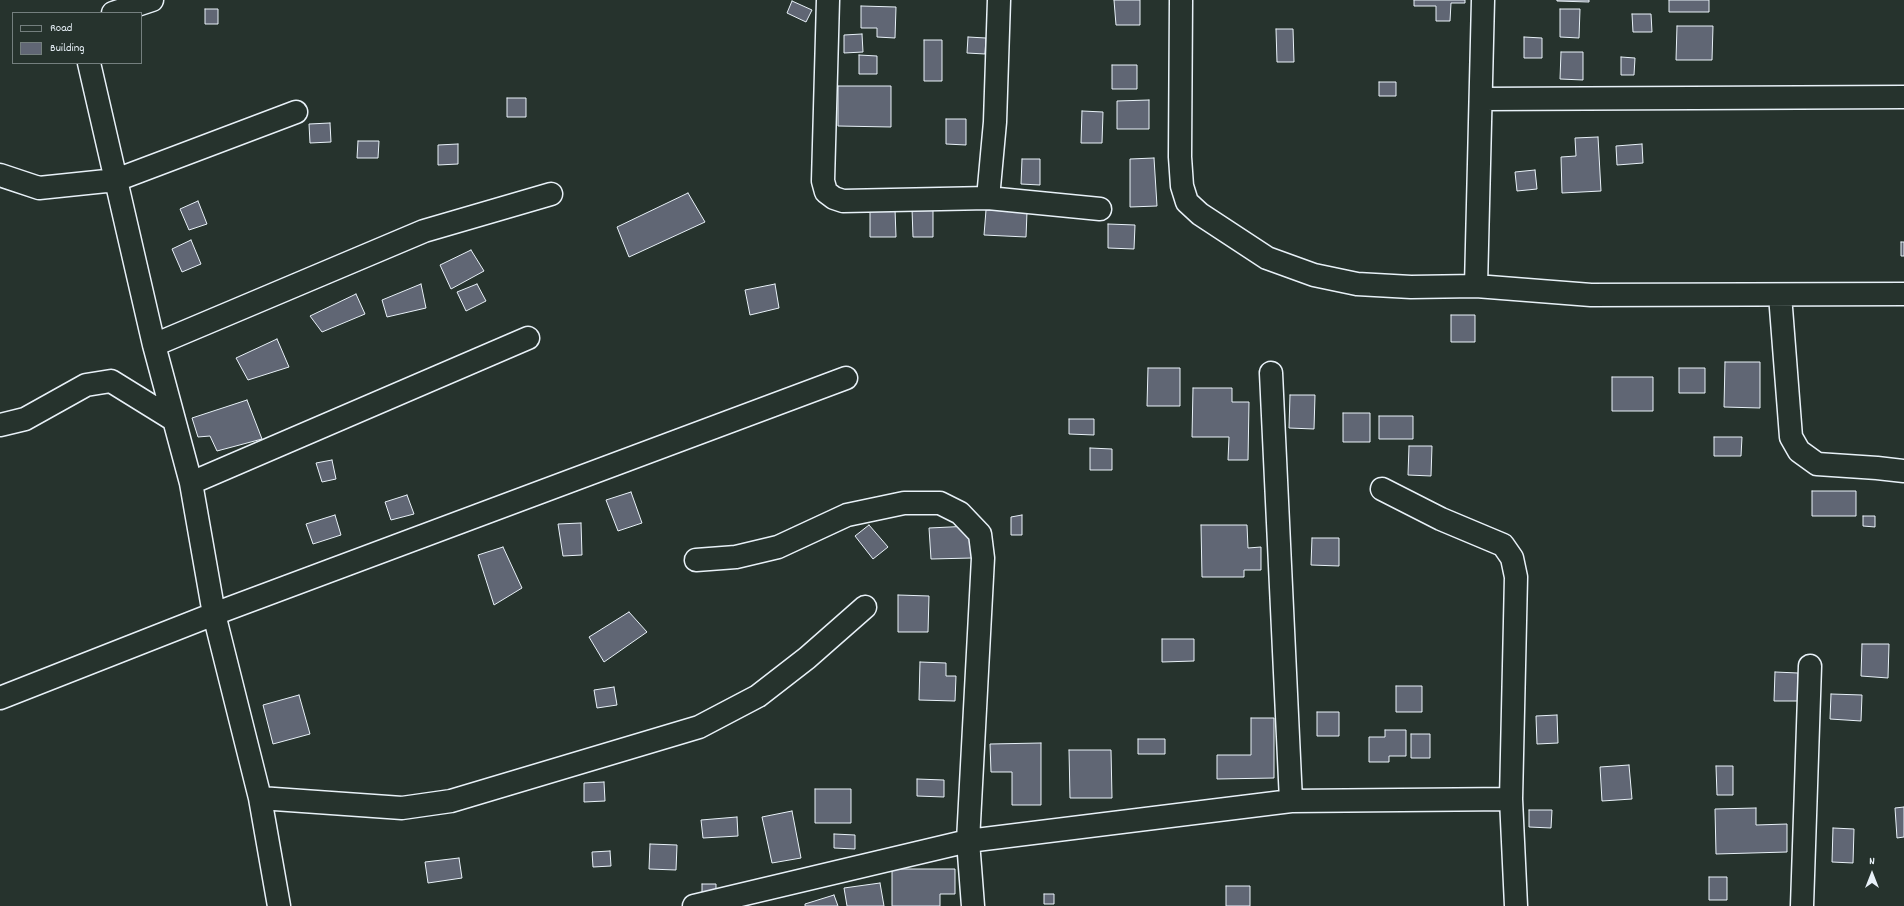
<!DOCTYPE html>
<style>
body{margin:0}
#map{position:relative;width:1904px;height:906px;overflow:hidden;background:#26332d;font-family:Dekko,sans-serif}
canvas{display:block}
.legend{position:absolute;left:12px;top:12px;width:130px;height:52px;box-sizing:border-box;background:#26332d;border:1px solid #747f7e;margin:0;padding:5px 7px;list-style:none;font-size:12px;color:#e8f1f8}
.legend li{display:flex;align-items:center;gap:8px;height:20px}
.legend b{width:20px;border:1px solid #747f7e}
.north{position:absolute;left:1852px;top:854px;width:40px;height:40px;-webkit-text-stroke:3px #26332d;paint-order:stroke;rotate:0deg;font-size:11px;font-weight:700;line-height:16px;text-align:center;color:#e8f1f8}
.north::after{content:'';display:block;margin:auto;width:14px;height:18px;background:#e8f1f8;clip-path:polygon(50% 0,100% 100%,50% 72%,0 100%)}
</style>
<div id="map">
<canvas width="1904" height="906"></canvas>
<ul class="legend">
<li><b style="height:5px;background:#26332d"></b>Road</li>
<li><b style="height:11px;background:#606674"></b>Building</li>
</ul>
<div class="north">N</div>
</div>
<script>
const c = document.querySelector('canvas').getContext('2d');
c.lineJoin = 'round';
function fillPath(path, color) { c.fillStyle = color; c.fill(path, 'evenodd'); }
const poly = rows => new Path2D(rows.map(r => 'M' + r).join(''));
function stroke(path, color, width, dash) { c.strokeStyle = color; c.lineWidth = width; c.lineCap = dash ? 'butt' : 'round'; c.setLineDash(dash || []); c.stroke(path); }
const building = poly([
 [1114,0,1140,0,1140,25,1116,25,1114,0],
 [1414,0,1465,0,1465,3,1451,3,1450,21,1436,21,1436,6,1414,6,1414,0],
 [1557,0,1589,0,1589,2,1557,1,1557,0],
 [1669,0,1709,0,1709,12,1669,12,1669,0],
 [792,1,812,10,806,22,787,13,792,1],
 [861,6,896,7,895,38,877,37,877,28,861,28,861,6],
 [205,9,218,9,218,24,205,24,205,9],
 [1560,9,1580,9,1579,38,1560,37,1560,9],
 [1632,14,1651,14,1652,32,1633,32,1632,14],
 [1677,26,1713,26,1712,60,1676,60,1677,26],
 [1276,29,1293,29,1294,62,1277,62,1276,29],
 [862,34,863,52,844,53,844,35,862,34],
 [968,37,986,38,985,54,967,53,968,37],
 [1524,37,1542,38,1542,58,1524,58,1524,37],
 [924,40,942,40,942,81,924,81,924,40],
 [1561,52,1583,52,1583,80,1560,79,1561,52],
 [859,55,877,56,877,74,859,74,859,55],
 [1621,57,1635,58,1634,75,1621,75,1621,57],
 [1112,65,1137,65,1137,89,1112,89,1112,65],
 [1379,82,1396,82,1396,96,1379,96,1379,82],
 [838,86,891,86,891,127,838,126,838,86],
 [507,98,526,98,526,117,507,117,507,98],
 [1149,100,1149,129,1117,129,1117,101,1149,100],
 [1082,111,1103,112,1102,143,1081,143,1082,111],
 [946,119,966,119,966,145,946,144,946,119],
 [330,123,331,142,310,143,309,124,330,123],
 [1598,137,1601,191,1562,193,1561,157,1576,156,1575,138,1598,137],
 [358,141,379,141,378,158,357,158,358,141],
 [458,144,458,164,438,165,438,145,458,144],
 [1642,144,1643,163,1617,165,1616,146,1642,144],
 [1154,158,1157,206,1130,207,1130,159,1154,158],
 [1022,159,1040,159,1040,185,1021,184,1022,159],
 [1535,170,1537,189,1517,191,1515,172,1535,170],
 [688,193,705,222,629,257,617,227,688,193],
 [198,201,207,224,189,230,180,209,198,201],
 [895,209,896,237,870,237,870,210,895,209],
 [912,209,933,209,933,237,913,237,912,209],
 [986,210,1027,212,1026,237,984,235,986,210],
 [1108,224,1135,225,1134,249,1108,248,1108,224],
 [191,240,201,264,182,272,172,249,191,240],
 [1901,242,1904,242,1904,256,1901,256,1901,242],
 [471,250,484,271,451,289,440,265,471,250],
 [421,284,426,308,387,317,382,300,421,284],
 [477,284,486,301,466,311,457,292,477,284],
 [775,284,779,308,750,315,745,290,775,284],
 [356,294,365,314,322,332,310,316,356,294],
 [1451,315,1475,315,1475,342,1451,342,1451,315],
 [277,339,289,367,248,380,236,358,277,339],
 [1725,362,1760,362,1760,408,1724,407,1725,362],
 [1148,368,1180,368,1180,406,1147,406,1148,368],
 [1679,368,1705,368,1705,393,1679,393,1679,368],
 [1612,377,1653,377,1653,411,1612,411,1612,377],
 [1193,388,1232,388,1232,402,1249,402,1248,460,1228,460,1229,437,1192,437,1193,388],
 [1290,395,1315,395,1314,429,1289,428,1290,395],
 [247,400,262,439,217,451,210,436,198,437,192,418,247,400],
 [1343,413,1370,413,1370,442,1343,442,1343,413],
 [1379,416,1413,416,1413,439,1379,439,1379,416],
 [1069,419,1094,419,1094,435,1069,434,1069,419],
 [1714,437,1742,437,1741,456,1714,456,1714,437],
 [1409,446,1432,446,1431,476,1408,475,1409,446],
 [1090,448,1112,449,1112,470,1090,470,1090,448],
 [332,460,336,479,322,482,316,463,332,460],
 [1812,491,1856,491,1856,516,1812,516,1812,491],
 [631,492,642,523,618,531,606,500,631,492],
 [407,495,414,514,391,520,385,502,407,495],
 [335,515,341,535,313,544,306,524,335,515],
 [1022,515,1022,535,1011,535,1011,517,1022,515],
 [1863,516,1875,516,1875,527,1863,526,1863,516],
 [581,523,582,555,563,556,558,524,581,523],
 [869,525,888,547,873,559,855,536,869,525],
 [1201,525,1247,525,1248,548,1261,547,1261,570,1244,570,1244,577,1202,577,1201,525],
 [971,526,972,558,931,559,929,528,971,526],
 [1312,538,1339,538,1339,566,1311,565,1312,538],
 [503,547,522,588,494,605,478,555,503,547],
 [898,595,929,596,928,632,898,632,898,595],
 [629,612,647,632,604,662,589,637,629,612],
 [1162,639,1194,639,1194,661,1162,662,1162,639],
 [1862,644,1889,644,1888,678,1861,676,1862,644],
 [920,662,946,663,946,676,956,676,955,701,919,700,920,662],
 [1775,672,1798,673,1798,701,1774,701,1775,672],
 [1396,686,1422,686,1422,712,1396,712,1396,686],
 [614,687,617,705,597,708,594,690,614,687],
 [1831,694,1862,695,1861,721,1830,719,1831,694],
 [299,695,310,734,273,744,263,705,299,695],
 [1317,712,1339,712,1339,736,1317,736,1317,712],
 [1557,715,1558,743,1537,744,1536,716,1557,715],
 [1251,718,1274,718,1274,778,1217,779,1217,755,1251,755,1251,718],
 [1385,730,1406,730,1406,756,1389,756,1389,762,1369,762,1369,737,1385,737,1385,730],
 [1411,734,1430,734,1430,758,1411,758,1411,734],
 [1138,739,1165,739,1165,754,1138,754,1138,739],
 [1041,743,1041,805,1012,805,1012,772,991,772,990,744,1041,743],
 [1069,750,1111,750,1112,798,1070,798,1069,750],
 [1629,765,1632,799,1602,801,1600,767,1629,765],
 [1716,766,1733,766,1733,795,1717,795,1716,766],
 [917,779,944,780,944,797,917,796,917,779],
 [604,782,605,801,584,802,584,783,604,782],
 [815,789,851,789,851,823,815,823,815,789],
 [1904,807,1904,837,1897,838,1895,808,1904,807],
 [1756,808,1756,825,1787,824,1787,852,1716,854,1715,809,1756,808],
 [1529,810,1552,810,1551,828,1529,827,1529,810],
 [792,811,801,858,772,863,762,817,792,811],
 [737,817,738,836,703,838,701,820,737,817],
 [1833,828,1854,829,1853,863,1832,862,1833,828],
 [834,834,855,835,855,849,834,848,834,834],
 [650,844,677,845,676,870,649,869,650,844],
 [610,851,611,866,593,867,592,852,610,851],
 [459,858,462,878,428,883,425,862,459,858],
 [892,869,955,869,955,894,940,894,940,906,892,906,892,869],
 [1709,877,1727,877,1727,900,1709,900,1709,877],
 [880,883,884,906,847,906,844,888,880,883],
 [702,884,716,884,716,895,702,895,702,884],
 [1226,886,1250,886,1250,906,1226,906,1226,886],
 [1044,894,1054,894,1054,904,1044,904,1044,894],
 [834,895,838,906,805,906,805,904,834,895]
]);
const minor = poly([
 [828,0,823,181,826,192,834,198,843,201,988,198],
 [999,0,995,122,988,198,1100,209],
 [1181,0,1180,157,1182,186,1187,202,1200,214,1267,258,1314,275,1357,284,1411,287,1476,286,1591,295,1904,294],
 [113,13,152,0],
 [89,63,154,345,191,483,214,614,846,378],
 [1481,99,1904,97],
 [0,175,39,188,116,180,296,112],
 [1476,286,1483,0],
 [1780,295,1791,437,1799,451,1817,464,1877,468,1904,471],
 [154,345,424,231,551,194],
 [1271,373,1291,801],
 [0,425,25,419,86,385,111,381,174,420],
 [191,483,528,338],
 [1382,489,1441,519,1503,545,1512,558,1516,577,1511,799,1516,906],
 [696,560,736,557,778,547,847,515,904,503,940,503,960,513,980,534,983,558,968,841,973,906],
 [0,698,214,614,260,798,279,906],
 [260,798,402,808,451,801,699,727,758,696,807,658,865,607],
 [694,906,968,841,1291,801,1511,799],
 [1802,906,1810,666]
]);
fillPath(building, '#606674');
stroke(building, '#e8f1f8', 1);
stroke(minor, '#e8f1f8', 25);
stroke(minor, '#26332d', 22);
</script>
